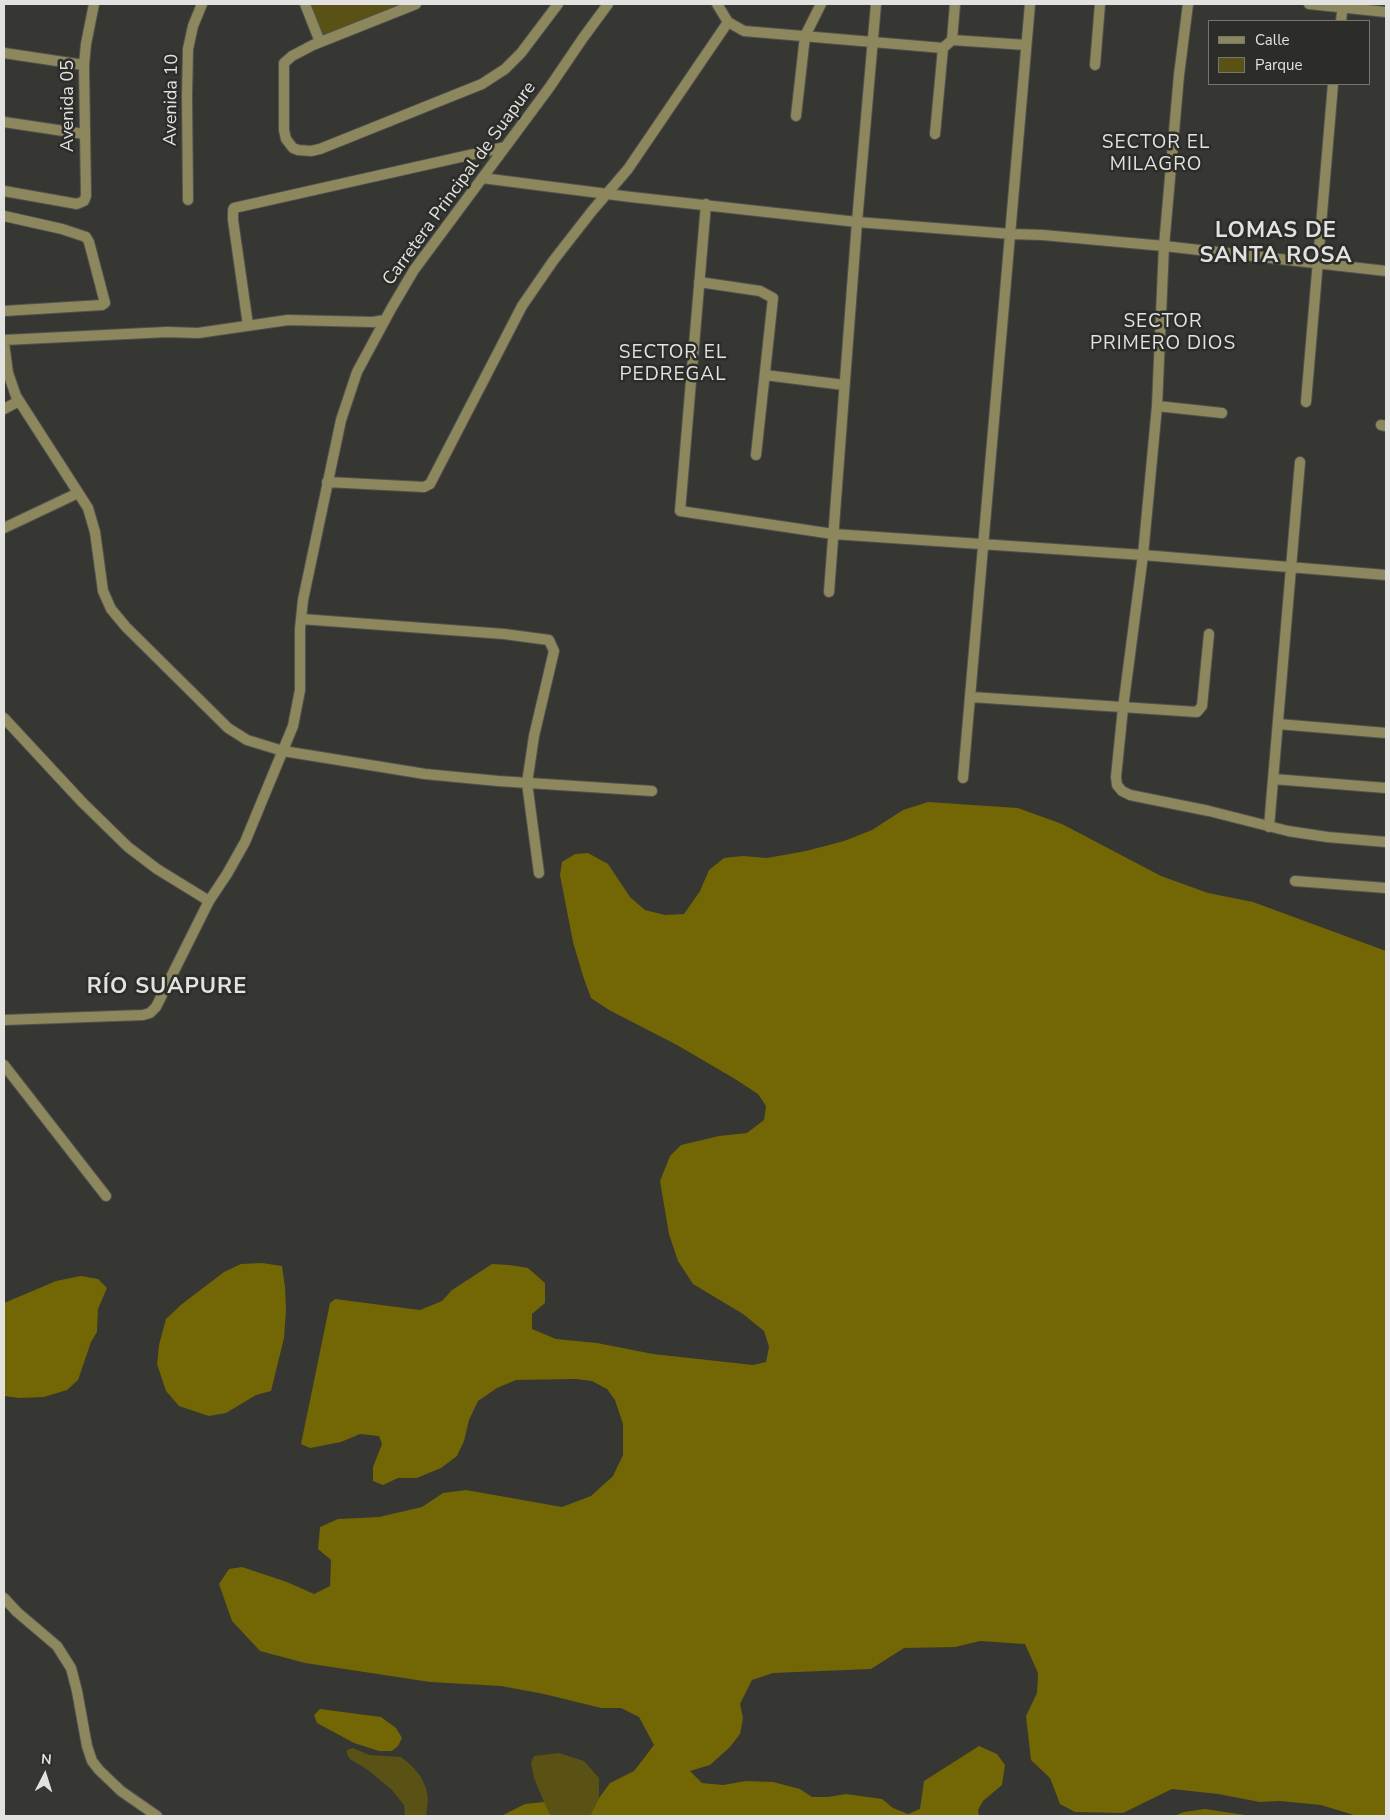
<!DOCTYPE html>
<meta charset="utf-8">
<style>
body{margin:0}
#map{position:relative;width:1390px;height:1820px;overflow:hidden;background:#363633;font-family:"Nunito Sans",sans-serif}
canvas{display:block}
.frame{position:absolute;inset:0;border:5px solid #e2e2e0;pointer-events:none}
.legend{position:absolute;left:1208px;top:20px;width:162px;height:65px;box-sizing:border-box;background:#2c2c29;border:1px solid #757572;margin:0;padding:6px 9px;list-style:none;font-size:15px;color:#e2e2e0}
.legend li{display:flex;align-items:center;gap:10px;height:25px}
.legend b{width:25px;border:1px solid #757572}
.north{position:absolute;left:20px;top:1750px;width:50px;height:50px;-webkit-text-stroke:4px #2c2c29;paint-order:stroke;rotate:5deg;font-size:14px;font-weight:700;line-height:20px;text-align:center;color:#e2e2e0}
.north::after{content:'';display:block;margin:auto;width:18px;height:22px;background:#e2e2e0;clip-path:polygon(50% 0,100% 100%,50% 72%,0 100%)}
</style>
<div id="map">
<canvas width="1390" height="1820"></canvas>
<div class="frame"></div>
<ul class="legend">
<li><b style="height:6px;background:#8d875e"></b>Calle</li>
<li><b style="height:14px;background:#5a5114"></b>Parque</li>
</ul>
<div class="north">N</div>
</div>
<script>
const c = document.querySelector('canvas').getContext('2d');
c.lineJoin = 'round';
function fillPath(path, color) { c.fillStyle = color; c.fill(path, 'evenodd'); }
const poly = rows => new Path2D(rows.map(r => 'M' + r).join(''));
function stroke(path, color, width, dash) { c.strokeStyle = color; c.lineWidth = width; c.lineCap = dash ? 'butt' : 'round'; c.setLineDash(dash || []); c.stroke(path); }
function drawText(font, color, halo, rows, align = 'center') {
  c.font = font + ' "Nunito Sans",sans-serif'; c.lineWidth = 5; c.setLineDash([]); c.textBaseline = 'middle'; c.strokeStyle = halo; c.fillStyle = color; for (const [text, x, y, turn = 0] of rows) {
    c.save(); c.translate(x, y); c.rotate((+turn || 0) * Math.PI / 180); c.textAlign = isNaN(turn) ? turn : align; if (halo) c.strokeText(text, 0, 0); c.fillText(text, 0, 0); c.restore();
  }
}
const green = poly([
 [305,4,416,4,320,42],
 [353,1748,369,1755,401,1757,412,1766,421,1777,426,1788,428,1799,426,1816,405,1816,404,1805,392,1790,368,1770,350,1759,347,1754,347,1750],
 [559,1753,584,1761,599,1778,599,1798,590,1816,551,1816,544,1802,534,1778,531,1763,534,1756]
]);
const forest = poly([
 [928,802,1018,808,1062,824,1161,876,1208,893,1253,902,1386,951,1386,1816,1357,1816,1321,1805,1280,1801,1260,1802,1218,1794,1172,1789,1123,1813,1075,1812,1060,1804,1050,1778,1031,1760,1026,1716,1037,1693,1038,1673,1025,1644,980,1641,955,1647,904,1648,871,1669,773,1673,752,1680,740,1704,743,1718,740,1734,730,1747,710,1765,690,1771,702,1783,723,1785,746,1781,773,1782,800,1789,812,1797,828,1797,846,1794,882,1799,893,1808,908,1814,920,1809,924,1781,979,1746,997,1754,1005,1765,1002,1785,983,1801,978,1810,979,1816,590,1816,599,1798,610,1783,634,1771,654,1745,639,1717,621,1708,601,1708,544,1694,501,1686,430,1682,305,1663,260,1651,232,1621,219,1584,229,1569,242,1567,287,1582,314,1594,330,1586,331,1560,318,1549,320,1527,338,1519,379,1517,422,1507,443,1493,466,1490,562,1507,591,1496,613,1476,623,1455,623,1424,615,1400,607,1389,592,1381,575,1379,516,1380,497,1388,478,1401,469,1420,464,1441,457,1456,441,1468,417,1478,398,1478,383,1485,373,1481,373,1467,382,1444,379,1436,360,1434,341,1442,310,1448,301,1444,330,1303,335,1299,420,1310,442,1301,452,1290,492,1264,509,1265,528,1268,545,1283,545,1303,532,1314,532,1329,556,1339,597,1343,653,1354,753,1365,766,1362,769,1347,764,1331,743,1314,693,1284,678,1261,669,1234,660,1181,670,1156,681,1145,719,1136,747,1133,764,1120,766,1106,758,1094,735,1079,677,1045,609,1010,591,998,583,976,573,942,560,875,562,862,575,854,588,853,608,864,630,897,645,910,665,915,684,914,700,891,709,870,724,858,743,856,767,858,806,851,844,841,872,830,903,810],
 [262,1263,282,1266,285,1287,286,1310,284,1338,271,1391,256,1395,226,1413,209,1416,179,1406,166,1391,157,1364,159,1345,166,1319,182,1304,224,1272,241,1264],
 [81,1276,98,1279,107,1288,98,1309,97,1332,91,1342,78,1380,67,1390,44,1397,19,1398,4,1396,4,1303,56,1281],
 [320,1709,381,1717,396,1728,402,1738,398,1746,392,1751,379,1751,354,1743,317,1723,314,1715],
 [544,1802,551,1816,501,1816,525,1804],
 [1205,1809,1245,1815,1248,1816,1174,1816,1184,1812]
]);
const minor = poly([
 [305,4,320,42],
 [416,4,313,45,292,56,284,63,284,130,286,139,293,148,298,150,311,151,320,149,482,84,505,69,521,53,558,4],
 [717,4,728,22,744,31,943,48],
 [1188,4,1179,75,1164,246,1157,406,1143,555,1123,708,1116,777,1117,785,1122,791,1130,795,1209,811,1288,831,1327,837,1386,842],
 [1309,4,1386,12],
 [1341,21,1343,4],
 [952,40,1026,45],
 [4,53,84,65],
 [1095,65,1100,4],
 [796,116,805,36,821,4],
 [4,122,84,134],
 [935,134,943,48,952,40,955,4],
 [482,178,631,197,857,222,1011,234,1043,235,1164,246,1386,271],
 [4,191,77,204,84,201,86,196,84,65,86,44,94,4],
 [188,200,187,96,188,49,193,26,202,4],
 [706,204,680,511,833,534,1143,555,1386,575],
 [4,216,62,229,86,237,89,242,105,303,102,305,4,311],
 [699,282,760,291,773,298,756,455],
 [248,325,233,220,233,210,234,208,505,147],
 [4,340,167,332,198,333,288,320,373,322,385,320],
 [4,343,8,373,16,396,88,508,95,532,103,591,111,609,126,627,228,728,247,740,283,751,425,774,498,781,652,791],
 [765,375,844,385],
 [1306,402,1333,84],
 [1157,406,1222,413],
 [4,409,19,401],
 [1381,425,1386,426],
 [327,482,424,487,430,484,522,306,553,261,592,211,628,169,728,22],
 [4,528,78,493],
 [829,592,857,222,876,4],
 [301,619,504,634,549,640,554,651,534,736,527,783,539,873],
 [971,697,1197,712,1202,706,1209,634],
 [4,718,82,802,128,847,157,869,209,901],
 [1278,724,1386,733],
 [963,778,1030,4],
 [1273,779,1386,788],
 [1269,827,1300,462],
 [1295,881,1386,888],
 [4,1020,143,1015,150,1013,156,1007,209,901,227,874,245,842,293,726,300,690,300,629,303,600,341,420,357,372,391,309,414,270,549,88,583,38,608,4],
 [4,1065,106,1196],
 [4,1598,17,1612,57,1646,71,1668,77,1691,87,1746,92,1761,99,1770,121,1791,157,1816]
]);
const streetNames = [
 ["Avenida 10",172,100,-89],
 ["Avenida 05",69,106,-90],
 ["Carretera Principal de Suapure",460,184,-54]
];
const neighbourhoodNames = [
 ["SECTOR EL",1156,143],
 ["MILAGRO",1156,165],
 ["SECTOR",1163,322],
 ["PRIMERO DIOS",1163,344],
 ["SECTOR EL",673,353],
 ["PEDREGAL",673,375]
];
const districtNames = [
 ["LOMAS DE",1276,232],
 ["SANTA ROSA",1276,257],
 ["RÍO SUAPURE",167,988]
];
fillPath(green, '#5a5114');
fillPath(forest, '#726605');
stroke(minor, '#52524f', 12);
stroke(minor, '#8d875e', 10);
drawText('18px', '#e2e2e0', '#2c2c29', streetNames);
c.letterSpacing = '1px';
drawText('19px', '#e2e2e0', '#2c2c29', neighbourhoodNames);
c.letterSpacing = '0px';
c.letterSpacing = '1px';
drawText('bold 22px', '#e2e2e0', '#2c2c29', districtNames);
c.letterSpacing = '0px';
</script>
